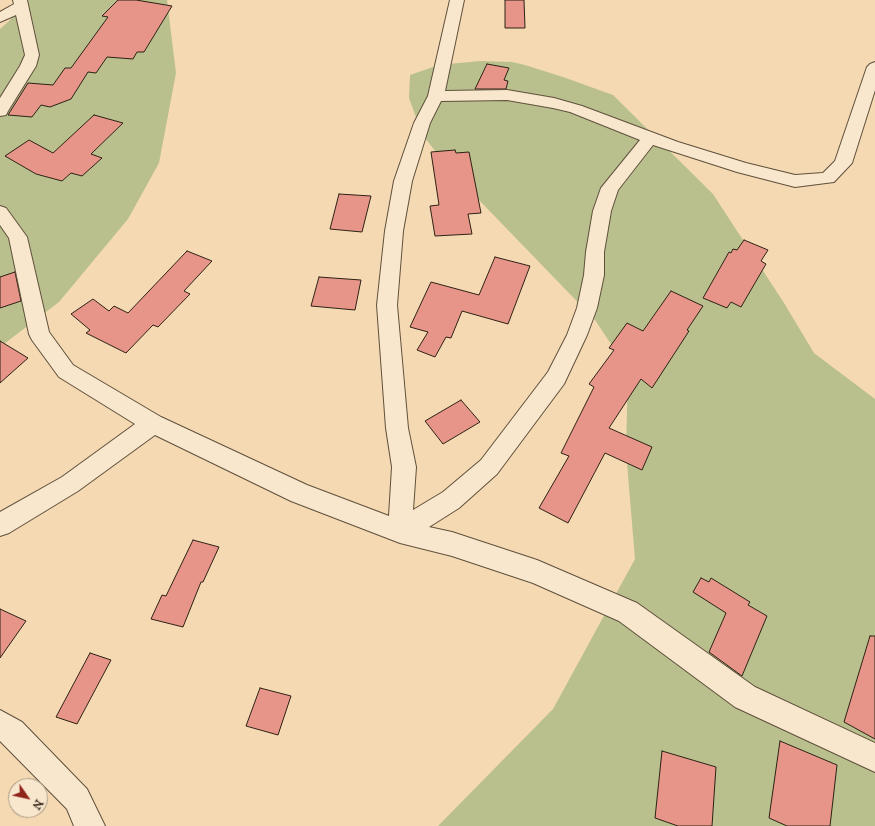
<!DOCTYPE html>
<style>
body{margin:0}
#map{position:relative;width:875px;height:826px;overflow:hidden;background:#f5d9b2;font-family:"IM FELL Great Primer",serif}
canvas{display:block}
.north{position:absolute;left:8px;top:778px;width:40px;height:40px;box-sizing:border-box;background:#f8e6cd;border:1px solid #a79883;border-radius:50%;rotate:124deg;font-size:11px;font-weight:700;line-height:16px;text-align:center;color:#2d2215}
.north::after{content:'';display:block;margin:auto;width:14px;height:18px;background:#8f2418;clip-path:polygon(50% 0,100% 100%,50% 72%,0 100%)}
</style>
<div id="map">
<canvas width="875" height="826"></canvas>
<div class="north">N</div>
</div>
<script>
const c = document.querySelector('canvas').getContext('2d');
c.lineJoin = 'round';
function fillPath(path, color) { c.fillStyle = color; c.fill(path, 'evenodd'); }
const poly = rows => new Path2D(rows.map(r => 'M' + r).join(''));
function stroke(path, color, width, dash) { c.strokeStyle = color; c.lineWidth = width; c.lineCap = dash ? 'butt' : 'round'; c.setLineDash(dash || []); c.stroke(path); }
const green = poly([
 [25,0,167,0,176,73,159,163,128,219,59,302,0,347,0,29,9,21],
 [480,61,512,62,525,65,563,77,613,95,713,194,784,303,814,353,875,399,875,826,438,826,553,709,635,559,626,451,628,370,595,320,449,169,422,134,409,98,410,75,439,65]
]);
const building = poly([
 [118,0,136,0,172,6,144,52,137,52,133,59,107,57,96,73,88,72,71,99,50,107,41,105,32,117,8,115,28,83,53,85,65,68,71,68,108,17,102,16,118,0],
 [505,0,524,0,525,28,505,28,505,0],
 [487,64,509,68,504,80,508,81,506,89,475,89,487,64],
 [94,115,123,123,91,154,102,158,82,176,71,173,62,181,36,174,5,156,29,140,53,153,94,115],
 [455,150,456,153,469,152,481,213,468,214,472,234,435,236,430,206,439,205,431,152,455,150],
 [339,194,371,196,362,232,330,229,339,194],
 [744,240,768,250,761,261,766,264,741,307,731,302,727,308,703,298,729,252,731,253,733,249,737,250,744,240],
 [187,251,212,261,184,291,190,294,158,327,153,325,126,353,86,333,90,330,71,314,93,299,109,311,114,306,128,313,187,251],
 [495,257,530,266,508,324,462,311,451,338,446,337,435,357,417,350,428,332,410,327,431,282,479,295,495,257],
 [15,272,21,301,0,308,0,277,15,272],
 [319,277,361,280,355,310,311,306,319,277],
 [671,291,703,306,687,330,689,331,652,388,641,379,609,428,652,447,642,470,605,453,568,523,539,508,569,456,561,453,594,387,589,384,614,350,609,348,627,323,643,331,671,291],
 [0,341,28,358,0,383,0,341],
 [461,400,480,422,443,444,425,421,461,400],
 [193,540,219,547,203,582,201,582,183,627,151,619,162,595,166,596,193,540],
 [701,578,709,582,711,578,750,602,748,605,767,616,742,676,709,652,726,613,693,592,701,578],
 [0,609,26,621,0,658,0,609],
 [870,636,875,636,875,739,844,722,870,636],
 [90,653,111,660,77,724,56,717,90,653],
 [260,688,291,696,278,735,246,726,260,688],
 [780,741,837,765,830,826,787,826,769,818,780,741],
 [662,751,716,767,712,826,678,826,655,818,662,751]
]);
const minor = poly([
 [13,0,27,0,39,55,36,66,8,111,6,115,0,116,0,98,20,66,25,55,16,15,0,22,0,12,14,4,13,0],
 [450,0,464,0,445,91,507,90,554,98,582,106,678,142,746,163,795,175,823,173,835,161,867,67,870,64,875,62,875,90,852,163,834,182,795,187,737,172,653,145,618,190,611,211,604,252,604,275,597,308,587,335,564,384,497,474,459,508,429,527,452,532,537,560,637,603,755,687,875,743,875,772,735,707,619,621,533,583,452,556,400,543,291,501,155,435,78,491,9,533,0,536,0,512,62,477,135,424,59,377,32,340,29,334,9,238,0,225,0,206,6,208,27,237,49,332,73,365,161,417,307,485,389,516,392,467,386,428,377,305,385,231,394,181,414,123,428,96,450,0],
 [507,100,553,108,570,112,640,140,601,188,593,211,586,252,584,275,577,308,567,335,548,372,481,460,443,492,413,510,416,467,408,428,397,305,403,231,412,181,430,123,441,101,507,100],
 [0,710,22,722,87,789,105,826,74,826,67,809,0,741,0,710]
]);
fillPath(green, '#b9c08e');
fillPath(building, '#e69588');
stroke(building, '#2d2215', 1);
stroke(minor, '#5f503c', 2);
fillPath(minor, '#f8e6cd');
</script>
